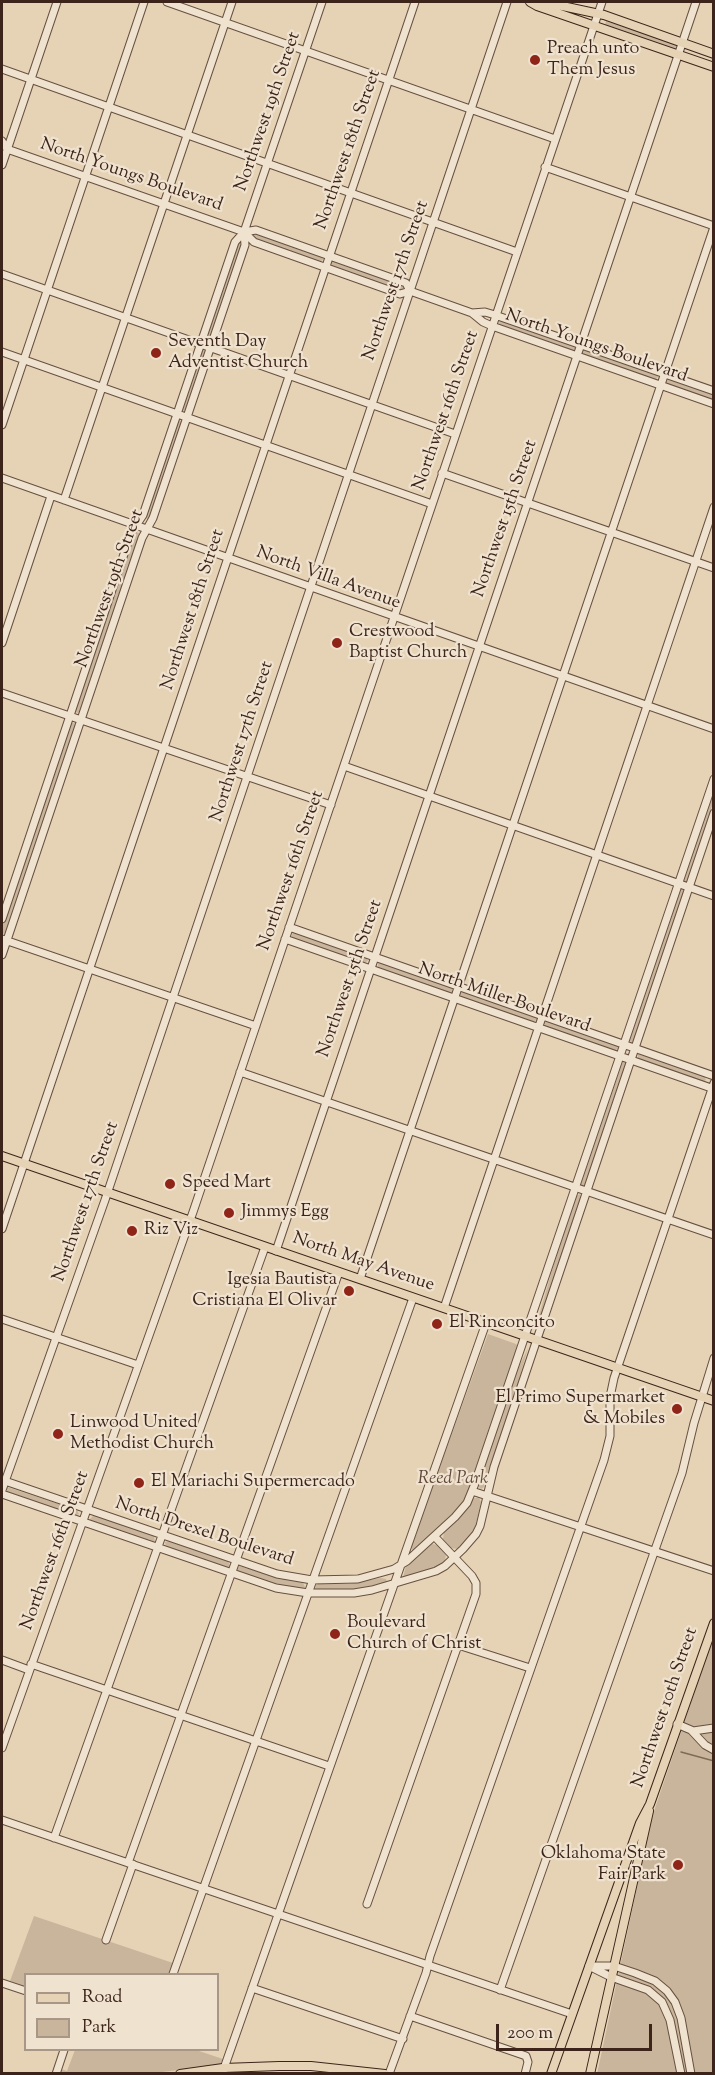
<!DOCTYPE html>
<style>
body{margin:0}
#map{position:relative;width:715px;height:2075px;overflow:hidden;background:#e6d3b5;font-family:"Sorts Mill Goudy",serif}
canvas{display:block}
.frame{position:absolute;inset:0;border:3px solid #3d241a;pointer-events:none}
.legend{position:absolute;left:24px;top:1973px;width:195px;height:78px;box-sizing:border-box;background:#efe2cf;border:2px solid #a89687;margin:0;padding:8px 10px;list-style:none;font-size:18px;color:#3d241a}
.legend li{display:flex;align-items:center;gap:12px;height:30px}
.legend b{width:30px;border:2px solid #a89687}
.scale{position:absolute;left:496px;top:2024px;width:156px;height:27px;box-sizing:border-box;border:3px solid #3d241a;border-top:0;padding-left:8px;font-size:18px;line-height:21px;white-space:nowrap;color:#3d241a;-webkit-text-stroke:4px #efe2cf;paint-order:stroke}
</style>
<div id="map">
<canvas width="715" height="2075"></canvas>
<div class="frame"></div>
<ul class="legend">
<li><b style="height:8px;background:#e6d3b5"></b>Road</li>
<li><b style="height:16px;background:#c9b59b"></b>Park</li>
</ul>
<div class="scale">200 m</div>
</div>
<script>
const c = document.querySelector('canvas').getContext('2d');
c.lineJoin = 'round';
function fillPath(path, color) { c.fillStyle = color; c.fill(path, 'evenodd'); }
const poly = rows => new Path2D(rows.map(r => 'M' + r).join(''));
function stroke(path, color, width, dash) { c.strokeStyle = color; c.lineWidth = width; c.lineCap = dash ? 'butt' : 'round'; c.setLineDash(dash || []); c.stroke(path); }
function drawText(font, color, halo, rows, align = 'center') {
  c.font = font + ' "Sorts Mill Goudy",serif'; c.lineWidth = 4.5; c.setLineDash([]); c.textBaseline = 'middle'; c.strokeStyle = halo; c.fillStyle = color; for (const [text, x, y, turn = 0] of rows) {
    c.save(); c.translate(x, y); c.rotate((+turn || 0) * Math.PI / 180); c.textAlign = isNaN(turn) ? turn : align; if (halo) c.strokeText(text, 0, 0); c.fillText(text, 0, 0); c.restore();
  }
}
const green = poly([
 [606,21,638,32,644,32,677,45,675,49,605,25],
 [256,232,322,255,323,260,317,263,255,241,251,235],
 [241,241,243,243,210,341,207,342,204,339,238,243],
 [334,261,404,285,406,290,402,292,332,267,331,263],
 [500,319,575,346,575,349,573,351,499,325],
 [202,349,206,352,186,410,183,411,181,410],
 [583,349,658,375,658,377,655,380,583,355,581,352],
 [668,378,713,394,713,401,666,384],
 [180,420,182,423,150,519,147,519,145,516,177,421],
 [136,532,139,533,140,536,81,712,77,713,75,711,133,534],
 [70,723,74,723,76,725,6,933,2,934,2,925],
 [713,788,713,803,688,881,685,883,683,879],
 [682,889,684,892,634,1041,631,1042,629,1039,679,890],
 [293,932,366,957,368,961,363,963,291,938],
 [378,963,381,963,452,987,453,992,451,994,378,968],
 [463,991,537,1017,538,1019,533,1022,462,997,460,994],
 [548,1020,618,1046,618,1049,614,1051,545,1026,544,1023],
 [638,1053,704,1075,706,1080,702,1082,638,1059],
 [623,1061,626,1064,585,1185,582,1186,581,1184],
 [580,1194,581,1197,539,1324,535,1329,553,1267,576,1196],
 [488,1334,516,1344,518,1346,468,1494,458,1510,415,1550,412,1550,411,1546,418,1527],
 [528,1348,510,1412,484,1487,481,1489,478,1486,515,1375],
 [7,1487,77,1510,79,1514,74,1516,7,1492],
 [474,1498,479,1498,481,1502,475,1530,458,1549,450,1548,443,1539,444,1532,462,1514],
 [94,1515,154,1536,155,1542,90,1521,90,1519],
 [168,1541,228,1561,230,1566,227,1568,166,1548,165,1542],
 [432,1544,438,1545,446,1553,445,1562,432,1569,403,1577,406,1566],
 [239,1566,303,1583,305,1587,304,1590,283,1587,239,1573,237,1570],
 [381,1578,386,1579,387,1582,352,1590,315,1589,316,1585,319,1584,349,1584],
 [713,1638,713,2073,597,2074,652,1817],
 [34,1916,173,1963,170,1974,26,1974,25,1986,10,1981],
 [75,2050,196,2050,223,2059,221,2063,214,2066,153,2073,59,2074,61,2069,67,2071]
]);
const stream = poly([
 [681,1752,714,1761]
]);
const minor = poly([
 [167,2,555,139],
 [2,69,517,252],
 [2,141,7,149,244,232,254,242,400,294,410,291,472,313,483,322,492,326,714,404],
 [2,165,57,2],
 [545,167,714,226],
 [244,232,256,230,406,283,410,291],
 [2,274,455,434],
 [472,313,485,312,495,315,714,391],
 [2,352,432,504],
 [2,425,144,2],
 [442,473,714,568],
 [2,478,714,729],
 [64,500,232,2],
 [2,643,51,496],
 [2,693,331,805],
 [344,766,714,896],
 [2,919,131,533,143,515,235,242,244,232],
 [289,927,714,1076],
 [2,939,256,1026],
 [285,939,714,1089],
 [2,955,142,538,153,518,245,245,244,232,322,2],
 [240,1072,714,1235],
 [2,1229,415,2],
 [276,1251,696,2],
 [360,1279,714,227],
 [444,1308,714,507],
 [2,1319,138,1365],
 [2,1480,277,1574,312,1580,358,1579,394,1569,407,1561,455,1517,467,1503,474,1486,714,779],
 [2,1490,105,1200,507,2],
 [472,1491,714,1571],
 [2,1494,276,1588,308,1593,354,1593,372,1590,436,1571,445,1566,463,1549,476,1534,480,1526,494,1467,714,813],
 [458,1645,530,1668],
 [2,1660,29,1670],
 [31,1664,329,1766],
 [677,1724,691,1730,705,1745,714,1750],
 [693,1731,714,1728],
 [2,1748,193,1212,602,2],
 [2,1820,572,2014],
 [54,1838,265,1247],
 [128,1863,339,1272],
 [367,1904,476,1594,476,1583,472,1576,435,1537],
 [106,1940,133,1864],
 [589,1966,614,1966,635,1973,655,1981,667,1991,675,2002,681,2018,691,2074],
 [591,1967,611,1977,648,1990,662,2002,670,2020,681,2074],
 [173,1974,413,1298],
 [2,1983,26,1991],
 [252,1988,403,2039],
 [500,1990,682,1473,694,1423,714,1358],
 [410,2016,526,2056,528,2062,525,2074],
 [56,2074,64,2050],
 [222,2074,486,1323],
 [389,2074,426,1973,430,1956,604,1460,610,1436,610,1397,614,1378,714,1083]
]);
const major = poly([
 [530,2,537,6,714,67],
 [544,2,604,15,714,54],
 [2,1156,714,1401],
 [180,2074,223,2068,279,2066,311,2066,385,2074],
 [551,2074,640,1823,650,1804,714,1623],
 [590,2074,649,1811]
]);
const markers = [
 [535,60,6,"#8f2418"],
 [156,353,6,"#8f2418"],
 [337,643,6,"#8f2418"],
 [170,1184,6,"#8f2418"],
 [229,1213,6,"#8f2418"],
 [132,1231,6,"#8f2418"],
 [349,1291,6,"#8f2418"],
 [437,1324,6,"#8f2418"],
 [677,1409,6,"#8f2418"],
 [58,1434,6,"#8f2418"],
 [139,1483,6,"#8f2418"],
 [335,1634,6,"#8f2418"],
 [678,1865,6,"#8f2418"]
];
const poiNames = [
 ["Preach unto",547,50],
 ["Them Jesus",547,71],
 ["Seventh Day",168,343],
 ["Adventist Church",168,364],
 ["Crestwood",349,633],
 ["Baptist Church",349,654],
 ["Speed Mart",182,1184],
 ["Jimmys Egg",241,1213],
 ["Riz Viz",144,1231],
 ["Igesia Bautista",337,1281,"right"],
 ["Cristiana El Olivar",337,1302,"right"],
 ["El Rinconcito",449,1324],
 ["El Primo Supermarket",665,1399,"right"],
 ["& Mobiles",665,1420,"right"],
 ["Linwood United",70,1424],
 ["Methodist Church",70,1445],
 ["El Mariachi Supermercado",151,1483],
 ["Boulevard",347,1624],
 ["Church of Christ",347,1645],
 ["Oklahoma State",666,1855,"right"],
 ["Fair Park",666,1876,"right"]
];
const streetNames = [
 ["Northwest 19th Street",269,112,-71],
 ["Northwest 18th Street",349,150,-71],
 ["North Youngs Boulevard",131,176,19],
 ["Northwest 17th Street",397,281,-71],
 ["North Youngs Boulevard",596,347,19],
 ["Northwest 16th Street",447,411,-71],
 ["Northwest 15th Street",506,519,-71],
 ["North Villa Avenue",328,579,20],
 ["Northwest 19th Street",111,589,-70],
 ["Northwest 18th Street",194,610,-72],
 ["Northwest 17th Street",243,742,-72],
 ["Northwest 16th Street",292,871,-71],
 ["Northwest 15th Street",351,979,-71],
 ["North Miller Boulevard",504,999,19],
 ["Northwest 17th Street",87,1202,-71],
 ["North May Avenue",363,1263,19],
 ["North Drexel Boulevard",204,1533,18],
 ["Northwest 16th Street",56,1551,-70],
 ["Northwest 10th Street",666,1708,-71]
];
const parkNames = [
 ["Reed Park",453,1480]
];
fillPath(green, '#c9b59b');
stroke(stream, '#806a57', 1.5);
stroke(minor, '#675041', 9);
stroke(major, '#3d241a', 10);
stroke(minor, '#efe2cf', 7);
stroke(major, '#e6d3b5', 8);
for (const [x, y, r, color] of markers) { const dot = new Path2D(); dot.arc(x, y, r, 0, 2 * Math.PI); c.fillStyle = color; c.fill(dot); stroke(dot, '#efe2cf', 2); }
drawText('18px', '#3d241a', '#efe2cf', poiNames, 'left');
drawText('18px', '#3d241a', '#efe2cf', streetNames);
drawText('italic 18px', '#60483a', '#efe2cf', parkNames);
</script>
